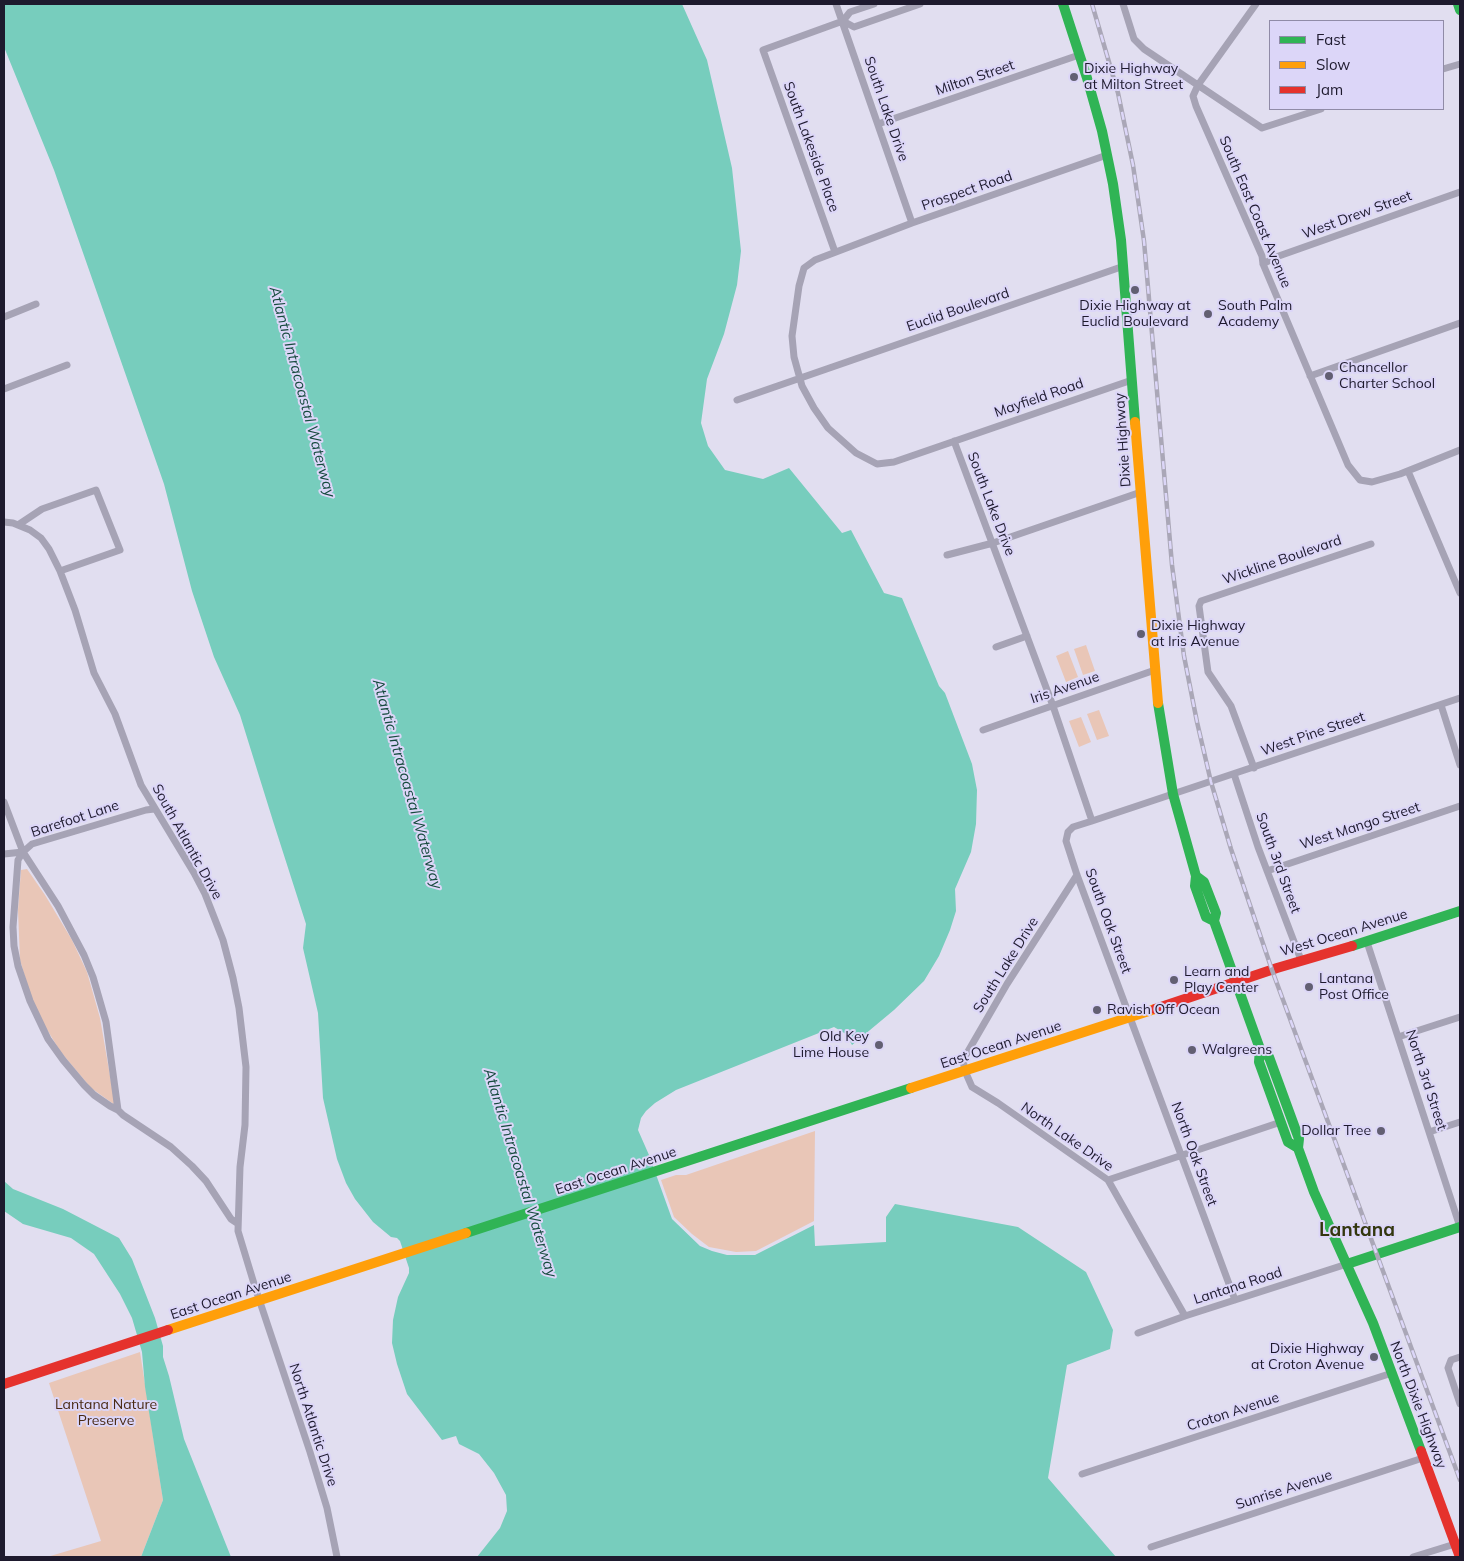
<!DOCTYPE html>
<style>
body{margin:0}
#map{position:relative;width:1464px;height:1561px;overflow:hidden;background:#e1def0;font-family:Mulish,sans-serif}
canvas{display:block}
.frame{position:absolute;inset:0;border:5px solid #1e1a2e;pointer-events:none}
.legend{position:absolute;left:1269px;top:20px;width:175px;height:90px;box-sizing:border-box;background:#dcd6f8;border:1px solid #908ba7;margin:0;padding:6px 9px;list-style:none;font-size:15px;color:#1e1a2e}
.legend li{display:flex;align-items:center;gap:10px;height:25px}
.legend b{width:25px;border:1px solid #908ba7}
</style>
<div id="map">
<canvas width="1464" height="1561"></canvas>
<div class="frame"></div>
<ul class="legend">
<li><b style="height:6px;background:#30b455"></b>Fast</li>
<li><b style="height:6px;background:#ff9f0a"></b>Slow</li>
<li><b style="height:6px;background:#e5322d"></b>Jam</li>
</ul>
</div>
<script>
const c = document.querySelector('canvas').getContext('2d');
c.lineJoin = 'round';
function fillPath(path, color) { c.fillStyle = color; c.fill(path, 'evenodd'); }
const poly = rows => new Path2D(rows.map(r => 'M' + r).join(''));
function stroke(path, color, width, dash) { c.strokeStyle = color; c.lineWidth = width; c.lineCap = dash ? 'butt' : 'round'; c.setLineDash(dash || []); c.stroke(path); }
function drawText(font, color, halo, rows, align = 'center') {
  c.font = font + ' Mulish,sans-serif'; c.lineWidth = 4; c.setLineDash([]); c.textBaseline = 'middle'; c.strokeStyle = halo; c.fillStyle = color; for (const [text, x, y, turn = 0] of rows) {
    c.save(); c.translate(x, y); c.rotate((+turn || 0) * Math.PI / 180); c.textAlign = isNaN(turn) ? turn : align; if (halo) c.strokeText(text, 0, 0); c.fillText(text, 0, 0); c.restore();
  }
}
const green = poly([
 [1086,645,1095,671,1083,675,1074,649],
 [1068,651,1078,677,1066,682,1056,656],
 [1099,710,1109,736,1097,740,1087,714],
 [1081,717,1091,742,1079,747,1069,721],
 [27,869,45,895,72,940,87,972,100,1018,115,1105,91,1088,60,1051,34,1008,20,960,18,910,21,870],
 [815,1131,814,1221,756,1251,736,1252,709,1247,692,1234,674,1217,661,1180,676,1175,686,1175],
 [140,1352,163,1500,141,1557,47,1557,101,1541,49,1383]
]);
const water = poly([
 [4,4,682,4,707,60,732,168,741,251,737,285,724,334,707,379,701,423,708,446,725,470,763,479,789,468,842,533,851,530,884,593,902,598,939,686,945,693,972,764,977,790,976,824,971,852,955,889,956,911,950,930,939,956,924,981,894,1010,852,1045,846,1034,834,1027,676,1090,655,1103,646,1111,641,1118,638,1130,649,1155,672,1219,700,1246,712,1251,727,1255,755,1255,814,1225,815,1246,886,1242,886,1217,895,1204,1018,1227,1086,1272,1113,1330,1110,1349,1067,1365,1048,1478,1116,1557,477,1557,500,1528,507,1511,506,1495,494,1473,479,1454,459,1444,456,1436,442,1440,407,1394,397,1364,392,1343,393,1320,398,1297,409,1273,409,1268,400,1241,397,1238,391,1237,373,1222,355,1199,346,1183,337,1159,323,1098,318,1013,303,948,306,924,273,821,240,715,214,657,192,591,164,484,54,170,4,47],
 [4,1181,13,1189,63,1209,119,1238,132,1259,155,1318,163,1346,163,1357,169,1376,184,1439,231,1557,141,1557,163,1500,145,1387,142,1352,132,1318,120,1294,94,1254,71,1238,23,1224,4,1211]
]);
const street = poly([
 [836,4,912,223],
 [1123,4,1134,39,1144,49,1262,128,1321,109],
 [1256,4,1198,85,1193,96,1196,106,1262,256,1263,264,1348,465,1360,480,1372,482,1400,474,1460,450],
 [843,21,854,27,920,4],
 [1443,69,1460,64],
 [878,124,1079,55],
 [1107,155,912,223,815,260,804,268,799,286,792,336,794,357,802,386,814,408,828,428,856,453,877,464,894,462,1132,380],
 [835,252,763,50,843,21,850,12,874,4],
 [1263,264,1276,257,1460,192],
 [4,317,36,304],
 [1310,376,1460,323],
 [4,389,67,365],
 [737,400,1124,266],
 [954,441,1053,706,1092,821],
 [1408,471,1460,593],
 [4,522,13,523,30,530,41,538,49,549,60,571,75,610,94,673,115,714,141,785,194,873,205,894,223,940,233,978,239,1008,246,1067,245,1125,240,1167,238,1231,255,1287,310,1452,327,1508,337,1557],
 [18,525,42,509,96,490,120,550,60,571],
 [947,555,993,543,1141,492],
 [996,647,1027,636],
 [1441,705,1460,765],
 [983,730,1155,670],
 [1254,768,1231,706,1208,672,1199,606,1201,601,1371,544],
 [1234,774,1258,847,1301,960],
 [4,802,23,852,58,906,84,955,93,977,106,1022,118,1110,123,1115,171,1147,192,1166,206,1181,231,1219,237,1223],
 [23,852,18,860,13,927,14,946,18,966,30,1001,48,1039,63,1060,84,1085,94,1095,110,1106,118,1110],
 [4,854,23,852,32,844,146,810,154,809],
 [1267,871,1460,806],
 [1077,875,1007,984,963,1060,965,1071,972,1087,998,1103,1108,1180,1185,1316],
 [1367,942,1460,1227],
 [1398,1037,1460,1017],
 [1429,1132,1460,1122],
 [1108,1180,1281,1122],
 [1235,1300,1077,875,1066,841,1068,832,1073,827,1092,821,1460,698],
 [1138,1333,1185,1316,1347,1264],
 [1460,1357,1451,1360,1448,1368,1460,1404],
 [1082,1474,1392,1373],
 [1151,1547,1423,1458],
 [1413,1557,1455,1544]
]);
const fast = poly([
 [1063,4,1087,78,1102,131,1113,184,1121,240,1135,422],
 [1458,4,1460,10],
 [1158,703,1173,794,1196,876,1195,886,1206,917,1214,921],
 [1196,876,1204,882,1216,913,1214,921,1260,1049,1259,1062,1288,1142,1298,1148],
 [1352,946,1460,911],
 [1260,1049,1269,1057,1299,1139,1298,1148,1314,1192,1373,1323,1421,1451],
 [466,1233,911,1088],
 [1347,1264,1460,1227]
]);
const slow = poly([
 [1135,422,1158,703],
 [911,1088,1155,1009],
 [168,1330,466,1233]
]);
const jam = poly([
 [1155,1009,1277,968,1352,946],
 [4,1384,168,1330],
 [1421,1451,1460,1557]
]);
const rail = poly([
 [1092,4,1118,93,1133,165,1144,241,1172,565,1178,611,1184,656,1197,722,1211,782,1231,849,1272,970,1460,1480]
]);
const markers = [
 [1074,77,5,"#625f72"],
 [1135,290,5,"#625f72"],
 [1208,314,5,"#625f72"],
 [1329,376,5,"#625f72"],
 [1141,634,5,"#625f72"],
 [1174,980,5,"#625f72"],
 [1309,987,5,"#625f72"],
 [1097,1010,5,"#625f72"],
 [879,1045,5,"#625f72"],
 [1192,1050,5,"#625f72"],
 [1381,1131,5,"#625f72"],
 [1374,1357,5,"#625f72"]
];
const poiNames = [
 ["Dixie Highway",1084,69],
 ["at Milton Street",1084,85],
 ["Dixie Highway at",1135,306,"center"],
 ["Euclid Boulevard",1135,322,"center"],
 ["South Palm",1218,306],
 ["Academy",1218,322],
 ["Chancellor",1339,368],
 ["Charter School",1339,384],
 ["Dixie Highway",1151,626],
 ["at Iris Avenue",1151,642],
 ["Learn and",1184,972],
 ["Play Center",1184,988],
 ["Lantana",1319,979],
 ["Post Office",1319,995],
 ["Ravish Off Ocean",1107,1010],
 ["Old Key",869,1037,"right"],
 ["Lime House",869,1053,"right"],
 ["Walgreens",1202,1050],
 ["Dollar Tree",1371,1131,"right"],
 ["Dixie Highway",1364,1349,"right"],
 ["at Croton Avenue",1364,1365,"right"]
];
const streetNames = [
 ["Milton Street",975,78,-19],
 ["South Lake Drive",886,109,71],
 ["South Lakeside Place",811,147,70],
 ["Prospect Road",967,191,-19],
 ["South East Coast Avenue",1255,212,67],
 ["West Drew Street",1357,215,-20],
 ["Euclid Boulevard",958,310,-19],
 ["Mayfield Road",1039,398,-19],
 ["Dixie Highway",1123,440,-94],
 ["South Lake Drive",991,504,69],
 ["Wickline Boulevard",1282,560,-19],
 ["Iris Avenue",1065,688,-19],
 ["West Pine Street",1313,734,-19],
 ["Barefoot Lane",75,819,-18],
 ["West Mango Street",1360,826,-18],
 ["South Atlantic Drive",187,842,61],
 ["South 3rd Street",1278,863,70],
 ["South Oak Street",1108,921,70],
 ["West Ocean Avenue",1344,933,-17],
 ["South Lake Drive",1006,965,-58],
 ["East Ocean Avenue",1001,1045,-18],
 ["North 3rd Street",1426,1080,72],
 ["North Lake Drive",1067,1137,35],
 ["North Oak Street",1194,1154,70],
 ["East Ocean Avenue",616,1171,-18],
 ["Lantana Road",1238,1286,-18],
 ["East Ocean Avenue",231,1296,-18],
 ["North Dixie Highway",1418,1405,69],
 ["Croton Avenue",1233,1412,-18],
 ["North Atlantic Drive",313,1425,72],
 ["Sunrise Avenue",1284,1490,-18]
];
const parkNames = [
 ["Lantana Nature",106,1405],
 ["Preserve",106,1421]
];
const waterNames = [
 ["Atlantic Intracoastal Waterway",302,392,75],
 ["Atlantic Intracoastal Waterway",407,784,74],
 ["Atlantic Intracoastal Waterway",520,1173,73]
];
const districtNames = [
 ["Lantana",1357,1230]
];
fillPath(green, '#e9c6b7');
fillPath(water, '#77cdbd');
stroke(street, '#a6a3b5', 7);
stroke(fast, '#30b455', 10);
stroke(slow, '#ff9f0a', 10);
stroke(jam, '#e5322d', 10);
stroke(rail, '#aaa7b7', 4.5);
stroke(rail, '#dcd6f8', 2.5, [8]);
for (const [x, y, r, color] of markers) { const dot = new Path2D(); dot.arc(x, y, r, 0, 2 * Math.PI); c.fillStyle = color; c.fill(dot); stroke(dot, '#dcd6f8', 2); }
drawText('14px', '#1e1a2e', '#dcd6f8', poiNames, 'left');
drawText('14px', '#1e1a2e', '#dcd6f8', streetNames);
drawText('14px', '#492912', '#dcd6f8', parkNames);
drawText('italic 15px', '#154a3d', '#dcd6f8', waterNames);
drawText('bold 19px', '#33370e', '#dcd6f8', districtNames);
</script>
